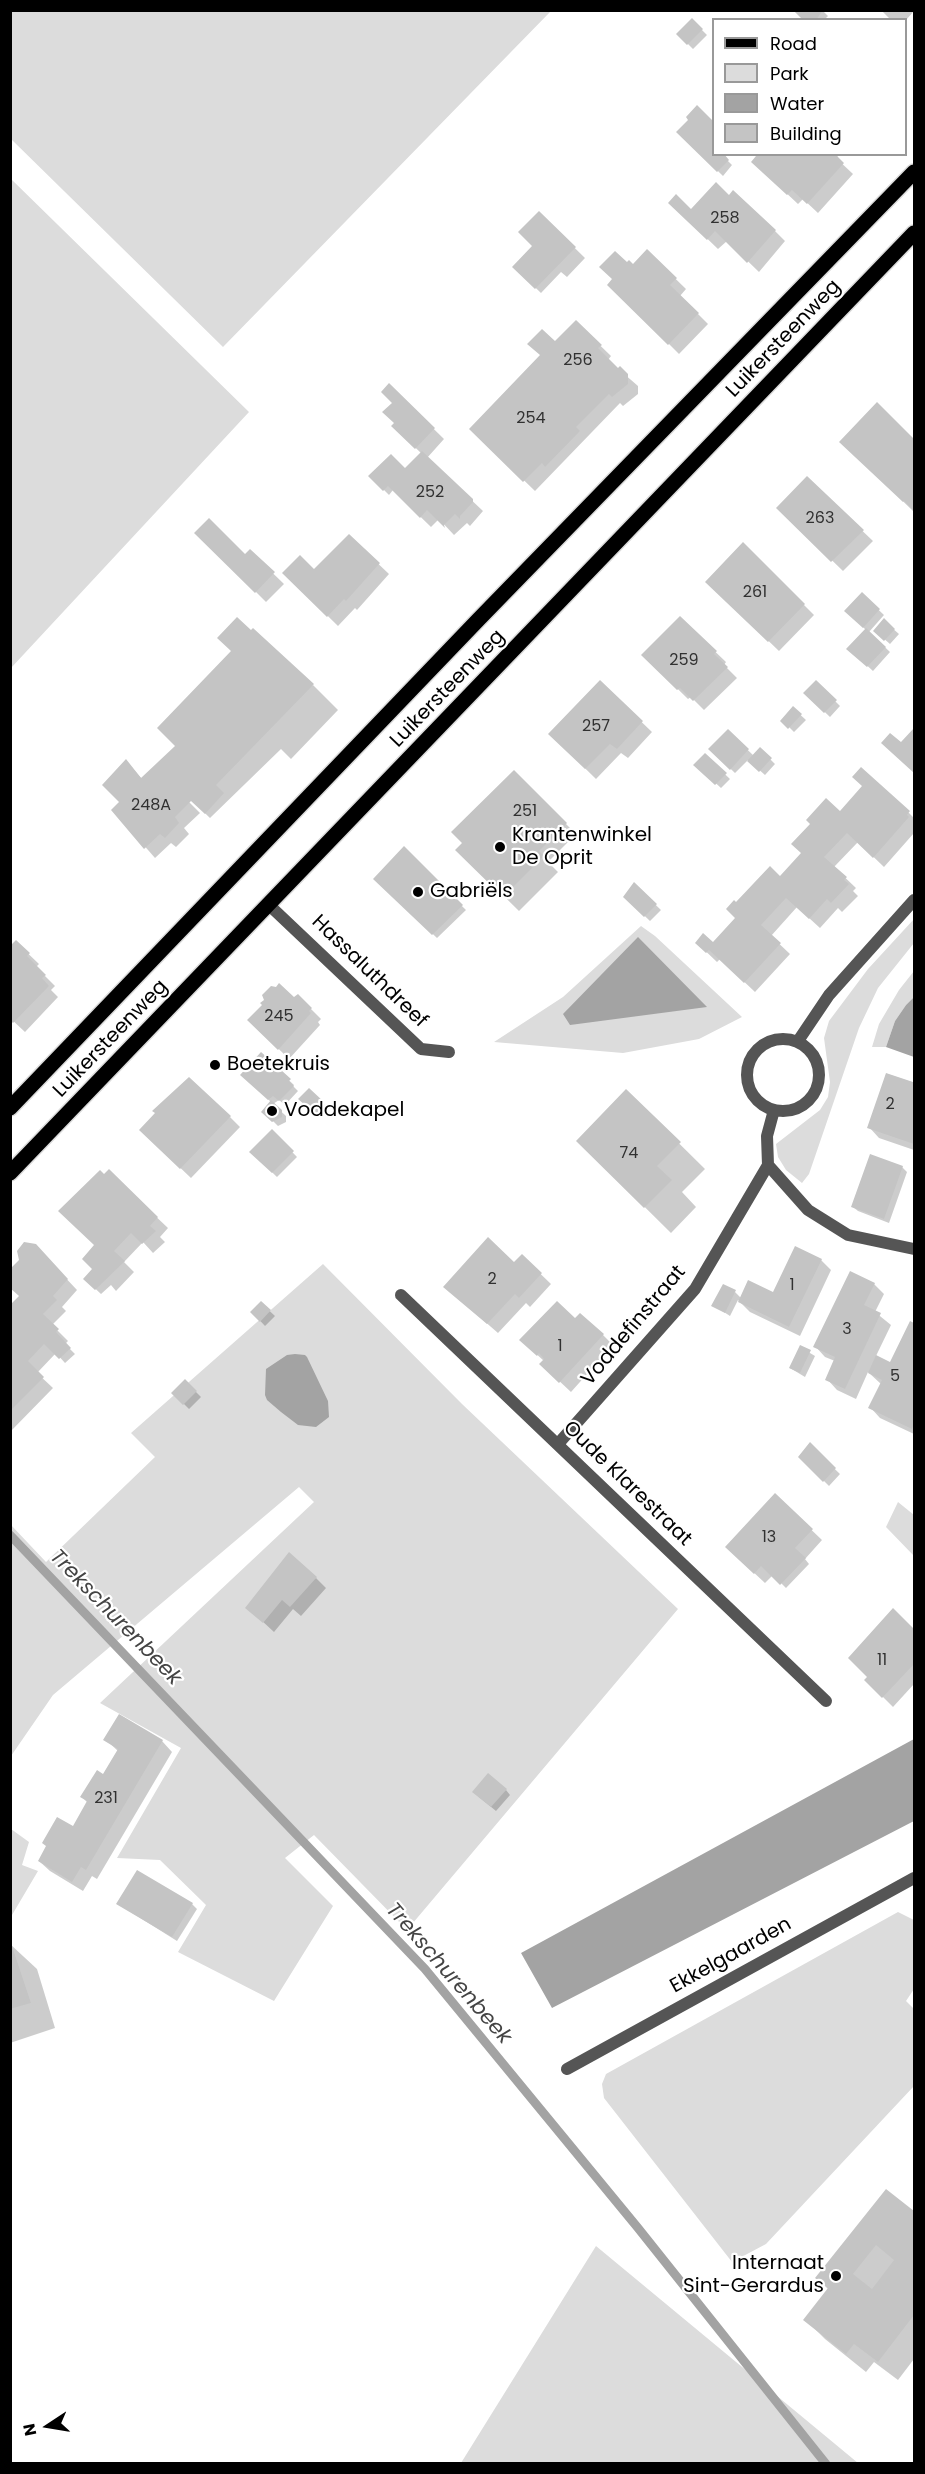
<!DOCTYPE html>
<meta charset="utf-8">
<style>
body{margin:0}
#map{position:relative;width:925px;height:2474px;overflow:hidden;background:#fff;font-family:Poppins,sans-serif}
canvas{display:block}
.frame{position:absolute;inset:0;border:12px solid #000;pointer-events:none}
.legend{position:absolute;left:712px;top:18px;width:195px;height:138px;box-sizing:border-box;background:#fff;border:2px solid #999;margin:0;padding:8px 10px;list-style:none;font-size:18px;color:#000}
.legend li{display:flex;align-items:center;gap:12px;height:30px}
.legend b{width:30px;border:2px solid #999}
.north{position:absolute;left:18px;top:2396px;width:60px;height:60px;-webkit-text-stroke:4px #fff;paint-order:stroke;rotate:258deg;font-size:16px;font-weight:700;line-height:24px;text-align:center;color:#000}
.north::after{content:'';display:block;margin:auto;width:21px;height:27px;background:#000;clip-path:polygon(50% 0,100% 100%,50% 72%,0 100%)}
</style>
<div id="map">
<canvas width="925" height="2474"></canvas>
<div class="frame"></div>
<ul class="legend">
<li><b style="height:8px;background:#000"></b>Road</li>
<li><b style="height:16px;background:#dcdcdc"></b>Park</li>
<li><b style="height:16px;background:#a3a3a3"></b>Water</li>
<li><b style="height:16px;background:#c4c4c4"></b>Building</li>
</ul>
<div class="north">N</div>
</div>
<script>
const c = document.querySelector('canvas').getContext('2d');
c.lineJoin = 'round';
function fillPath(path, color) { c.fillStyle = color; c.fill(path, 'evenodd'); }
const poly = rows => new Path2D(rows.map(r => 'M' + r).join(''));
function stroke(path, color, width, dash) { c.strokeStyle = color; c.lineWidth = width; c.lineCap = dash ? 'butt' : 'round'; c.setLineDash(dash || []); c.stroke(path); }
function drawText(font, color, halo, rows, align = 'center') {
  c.font = font + ' Poppins,sans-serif'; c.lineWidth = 4.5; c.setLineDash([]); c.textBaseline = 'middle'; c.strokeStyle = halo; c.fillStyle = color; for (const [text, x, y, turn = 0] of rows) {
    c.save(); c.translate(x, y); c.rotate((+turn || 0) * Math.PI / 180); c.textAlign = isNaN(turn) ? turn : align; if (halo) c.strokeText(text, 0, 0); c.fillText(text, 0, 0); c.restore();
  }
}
const green = poly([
 [10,11,11,10,551,11,223,347,11,139],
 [10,178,249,412,11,668,10,668],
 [914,919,914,943,878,988,859,1028,809,1174,802,1183,786,1170,778,1157,776,1144,820,1110,828,1097,830,1082,824,1038,829,1021,868,969],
 [641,926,655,936,742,1017,699,1039,623,1053,494,1042,563,997],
 [914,971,914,997,906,1005,895,1021,886,1047,872,1047,879,1024,899,990],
 [323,1264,462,1404,678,1609,407,1930,314,1835,285,1858,333,1906,274,2001,178,1952,206,1905,160,1860,117,1858,181,1748,100,1703,314,1502,299,1487,53,1695,11,1756,11,1525,46,1562,155,1457,131,1433],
 [898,1502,914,1515,914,1556,886,1527],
 [11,1829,29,1842,22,1865,38,1871,12,1915],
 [898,1912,914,1920,914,1989,906,2001,914,2009,914,2086,766,2244,732,2262,604,2098,602,2084,606,2074],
 [596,2246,858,2463,461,2463]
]);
const water = poly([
 [638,937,707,1007,570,1025,563,1014],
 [914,997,914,1057,886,1047,895,1021,906,1005],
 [295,1354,305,1355,307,1357,328,1401,329,1417,316,1427,298,1425,281,1412,267,1400,265,1395,266,1369,287,1355],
 [914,1739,914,1821,552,2008,521,1953]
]);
const shadow = poly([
 [822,10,828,16,824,20,804,20],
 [881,10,914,10,914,11,906,20,891,20],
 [692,20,707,35,693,49,678,34],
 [690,120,714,154,721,154,732,165,723,176,678,132],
 [756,154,840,154,836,158,853,174,818,213,803,199,798,204,753,162,758,157],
 [729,197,775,231,785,241,759,272,727,241,718,249,670,203,691,211],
 [539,213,585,258,567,277,561,272,541,293,514,267,534,246],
 [647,251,686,289,680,296,708,324,679,354,609,284,627,265,633,266],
 [576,322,611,356,608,360,638,386,638,394,623,406,620,403,535,491,471,429],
 [389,385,444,439,427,458,483,511,470,526,467,523,454,535,439,519,431,527,393,490,389,495,370,476,405,471,422,454,393,426,396,423,394,403],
 [878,405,914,441,914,512,842,442],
 [807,478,873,541,843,571,778,508],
 [197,533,245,556,250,551,284,584,266,602],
 [349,536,389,574,357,610,355,608,338,626,284,573,314,571],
 [743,544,814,615,779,651,707,582],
 [862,594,884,615,869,632,890,652,873,671,848,648,866,630,846,611],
 [680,618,726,662,724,665,737,678,704,710,691,697,688,699,643,655],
 [884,621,899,634,890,644,875,631],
 [600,682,652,732,628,758,621,753,596,779,550,734],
 [816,682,840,706,830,717,805,693],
 [313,685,338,710,291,759,281,749,210,818,184,793,182,795,200,813,184,828,189,834,176,847,171,843,155,858,113,810,121,802,126,761,142,779],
 [793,708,806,720,794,732,782,720],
 [914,730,914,772,894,753],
 [728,731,754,756,760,749,775,764,765,775,748,760,735,773,710,749],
 [705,755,730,779,721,788,696,765],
 [514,772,576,834,548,862,558,872,519,911,457,850,492,875],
 [840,813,909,813,914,818,914,833,884,867,858,842,834,867,856,888,853,891,858,896,842,912,838,908,820,928,797,907,771,936,790,954,755,992,720,959,717,962,697,943,713,944,737,918,737,904,780,878],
 [404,849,466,910,437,938,375,879],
 [634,884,661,910,650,921,625,897],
 [16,942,39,964,36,967,55,986,51,990,58,997,25,1032,10,1018],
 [298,996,321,1019,318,1022,320,1025,289,1059,249,1020,264,1005,294,999],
 [261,1054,294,1085,293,1086,298,1091,285,1105,279,1100,273,1104,286,1116,286,1122,278,1126,263,1111,271,1102,242,1075],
 [887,1075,914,1085,914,1150,879,1138,869,1127],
 [309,1090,327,1107,318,1116,300,1099],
 [626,1091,705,1169,682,1192,696,1207,671,1233,578,1141],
 [230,1117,240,1127,191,1178,151,1140],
 [272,1131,297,1157,277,1177,251,1152],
 [902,1167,907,1172,889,1223,858,1211,853,1207],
 [109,1172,168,1228,160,1237,165,1242,153,1253,143,1242,124,1262,134,1272,116,1291,111,1285,101,1294,85,1279,94,1269,104,1176],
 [522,1256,551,1284,530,1307,526,1303,498,1333,445,1287,515,1264],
 [46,1257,77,1290,62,1307,66,1311,52,1325,68,1341,65,1344,75,1354,65,1363,56,1353,37,1373,53,1388,10,1432,10,1308,21,1296],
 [821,1260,831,1270,800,1336,750,1312,738,1300,730,1316,713,1305,735,1292,741,1298,774,1294],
 [874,1284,884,1294,875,1312,891,1325,876,1356,891,1364,911,1323,914,1325,914,1434,880,1418,870,1407,881,1384,868,1372,856,1399,837,1390,827,1379,835,1361,825,1357,815,1346],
 [261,1303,275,1316,265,1326,252,1312],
 [575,1320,603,1335,613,1345,571,1392,541,1364,544,1361,521,1340],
 [800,1347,815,1356,805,1377,790,1368],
 [185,1381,201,1397,189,1409,173,1393],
 [810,1445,840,1474,829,1486,800,1457],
 [775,1495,822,1540,805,1559,809,1564,786,1588,773,1575,765,1583,737,1557],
 [316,1578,326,1588,301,1616,293,1609,274,1632,247,1607],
 [893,1610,914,1631,914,1684,893,1707,866,1680],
 [105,1739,162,1741,172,1752,97,1879,92,1876,83,1891,50,1871,39,1861,73,1828,88,1803,82,1797,104,1776,118,1751],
 [506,1790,510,1795,496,1811,479,1797],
 [118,1904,192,1904,197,1909,177,1941],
 [10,1944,37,1969,55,2028,10,2043],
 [887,2191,914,2213,914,2359,898,2380,874,2362,866,2372,825,2339,805,2319,829,2290,817,2278]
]);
const stream = poly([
 [10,1535,425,1969,638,2228,826,2464]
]);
const building = poly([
 [793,10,823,10,816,20,803,20],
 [692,18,703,29,687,45,676,34],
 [697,105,714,122,714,154,724,154,729,160,717,172,676,132,688,120,686,117],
 [754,154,835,154,844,163,807,204,792,190,787,195,751,162,756,156],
 [716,182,729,195,733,190,776,230,747,263,715,231,707,240,668,203,676,194,691,209],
 [539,211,576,247,535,289,512,267,532,246,518,232],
 [647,249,677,278,670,285,699,313,668,345,607,285,612,279,599,267,615,251,627,262,629,260,633,264],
 [576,320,602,345,598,348,618,368,620,366,628,374,628,384,612,397,609,394,576,427,580,431,545,467,542,463,523,482,469,429,540,355,527,344,542,329,555,341],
 [389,383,435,428,415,449,391,426,394,423,382,412,392,403,381,392],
 [877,402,914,439,914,511,904,501,903,502,839,442],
 [422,451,473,499,473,502,460,516,460,519,455,514,444,525,445,528,427,510,420,518,388,486,383,491,368,476,391,454,405,468],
 [807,476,864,530,831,562,776,508],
 [209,518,245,554,250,549,275,572,255,593,194,533],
 [349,534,380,563,346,601,344,599,327,617,282,573,300,555,314,569],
 [743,542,805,604,768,642,705,582],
 [862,592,880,609,863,628,844,611],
 [680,616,717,651,714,654,728,667,693,701,680,688,677,690,641,655],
 [237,617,251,630,253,628,314,684,216,785,224,793,205,814,191,801,175,817,179,823,165,838,160,834,144,849,111,810,119,802,102,785,126,759,141,778,175,746,157,728,231,651,217,638],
 [884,618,895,629,884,641,873,631],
 [866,628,886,647,867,667,846,649],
 [600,680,643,721,617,749,610,744,585,769,548,734],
 [816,680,837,700,824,713,803,693],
 [793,706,802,714,788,729,780,721],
 [914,728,914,773,881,743,890,733,901,742],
 [728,729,749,749,730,770,708,749],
 [760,747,772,758,759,772,747,761],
 [705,753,727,773,715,785,693,765],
 [861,767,910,811,907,815,909,817,873,858,847,833,824,857,847,877,844,880,849,884,831,903,827,899,809,919,786,898,761,925,781,943,744,983,709,950,706,953,695,943,703,933,713,942,735,918,726,909,734,900,736,902,770,866,780,876,801,853,791,844,810,824,806,820,826,798,840,811,862,786,852,777],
 [514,770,567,823,539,851,544,856,503,897,455,850,462,843,451,832],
 [404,846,463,905,432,935,373,879],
 [634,882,657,904,644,917,623,897],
 [16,940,30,953,27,956,46,975,42,978,49,986,13,1023,10,1020,10,946],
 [279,983,294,997,298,994,312,1008,309,1011,311,1013,278,1050,247,1020,262,1005,260,1003,264,1000,262,995,271,986,276,987],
 [261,1052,291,1079,289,1081,294,1086,279,1101,273,1096,268,1100,240,1075],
 [886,1073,913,1082,914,1078,914,1144,867,1128],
 [189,1077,231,1116,180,1169,139,1130,155,1113,152,1111],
 [309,1088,323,1101,313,1112,298,1099],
 [626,1089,681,1142,657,1166,672,1180,644,1208,576,1141],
 [271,1100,282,1110,282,1117,272,1122,261,1112],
 [272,1129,294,1151,272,1173,249,1152],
 [870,1154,903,1166,884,1219,851,1207],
 [109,1169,158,1217,150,1226,156,1231,142,1244,131,1233,114,1251,125,1261,95,1290,83,1279,92,1269,82,1259,94,1245,58,1211,100,1170,104,1174],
 [488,1237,514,1262,522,1254,542,1273,519,1298,515,1294,487,1324,443,1287],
 [24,1242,36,1244,68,1279,53,1296,57,1300,43,1314,59,1329,56,1332,71,1348,59,1359,44,1344,28,1361,44,1377,10,1411,10,1305,19,1296,10,1288,10,1269,19,1260,17,1251],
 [795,1246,822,1259,789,1327,738,1302,748,1280,773,1292],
 [850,1271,875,1283,864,1305,881,1313,845,1389,825,1380,835,1357,813,1347],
 [723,1284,736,1290,725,1313,711,1306],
 [261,1301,271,1310,260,1322,250,1312],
 [557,1301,575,1318,580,1313,604,1334,559,1383,539,1364,544,1359,539,1353,537,1356,519,1340],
 [910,1321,914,1323,914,1423,912,1429,868,1408,882,1380,868,1373,876,1355,890,1362],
 [800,1345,811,1350,800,1373,789,1368],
 [185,1379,197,1391,183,1405,171,1393],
 [810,1442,836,1468,823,1482,798,1457],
 [775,1493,813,1529,795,1548,806,1558,780,1585,761,1566,754,1574,725,1547],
 [289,1552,317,1577,290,1607,282,1600,263,1623,245,1608],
 [893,1608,914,1629,914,1664,882,1698,864,1680,867,1677,848,1658],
 [119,1714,163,1740,86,1870,81,1867,72,1882,38,1861,46,1846,42,1843,57,1817,73,1826,87,1801,80,1797,97,1770,103,1774,118,1749,103,1740],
 [488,1773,507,1789,491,1807,472,1792],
 [137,1870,193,1903,172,1937,116,1904],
 [10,1940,31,2003,10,2009],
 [886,2189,914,2211,914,2315,878,2362,854,2344,846,2354,803,2320,828,2288,815,2278],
 [876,2245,894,2260,872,2289,853,2274]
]);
const minor = poly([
 [269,905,421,1049,449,1052],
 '747 1075a36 36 0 1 1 72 0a36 36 0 1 1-72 0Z',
 [798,1041,829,995,914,900],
 [774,1110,767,1136,768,1165,808,1210,848,1235,914,1249],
 [401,1295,826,1701],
 [558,1444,695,1289,768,1165],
 [567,2069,914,1878]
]);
const primary = poly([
 [10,1108,478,620,914,172],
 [10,1173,914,233]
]);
const markers = [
 [500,847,6,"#000"],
 [418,892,6,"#000"],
 [215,1065,6,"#000"],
 [272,1111,6,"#000"],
 [836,2276,6,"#000"]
];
const numberNames = [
 ["258",725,219],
 ["256",578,361],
 ["254",531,419],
 ["252",430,493],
 ["263",820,519],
 ["261",755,593],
 ["259",684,661],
 ["257",596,727],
 ["248A",151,806],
 ["251",525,812],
 ["245",279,1017],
 ["2",890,1105],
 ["74",629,1154],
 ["2",492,1280],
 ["1",792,1286],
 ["3",847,1330],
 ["1",560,1347],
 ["5",895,1377],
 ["13",769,1538],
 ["11",882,1661],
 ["231",106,1799]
];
const streetNames = [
 ["Luikersteenweg",784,339,-46],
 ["Luikersteenweg",448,689,-46],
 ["Hassaluthdreef",369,972,44],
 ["Luikersteenweg",111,1039,-46],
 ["Voddefinstraat",634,1326,-50],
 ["Oude Klarestraat",627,1484,44],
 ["Ekkelgaarden",731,1956,-29]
];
const poiNames = [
 ["Krantenwinkel",512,836],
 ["De Oprit",512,859],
 ["Gabriëls",430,892],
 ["Boetekruis",227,1065],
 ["Voddekapel",284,1111],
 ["Internaat",824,2264,"right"],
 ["Sint-Gerardus",824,2287,"right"]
];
const waterNames = [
 ["Trekschurenbeek",115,1618,46],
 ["Trekschurenbeek",448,1974,49]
];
fillPath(green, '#dcdcdc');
fillPath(water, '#a3a3a3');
fillPath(shadow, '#0003');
stroke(stream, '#a3a3a3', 9);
fillPath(building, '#c4c4c4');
stroke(primary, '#dbdbdb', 18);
stroke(minor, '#555', 12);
stroke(primary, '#000', 15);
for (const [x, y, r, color] of markers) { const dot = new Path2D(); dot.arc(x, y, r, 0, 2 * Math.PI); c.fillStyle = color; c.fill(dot); stroke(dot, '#fff', 2); }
drawText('16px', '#313131', null, numberNames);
drawText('20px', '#000', '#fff', streetNames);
drawText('20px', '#000', '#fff', poiNames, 'left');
drawText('italic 21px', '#444', '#fff', waterNames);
</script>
